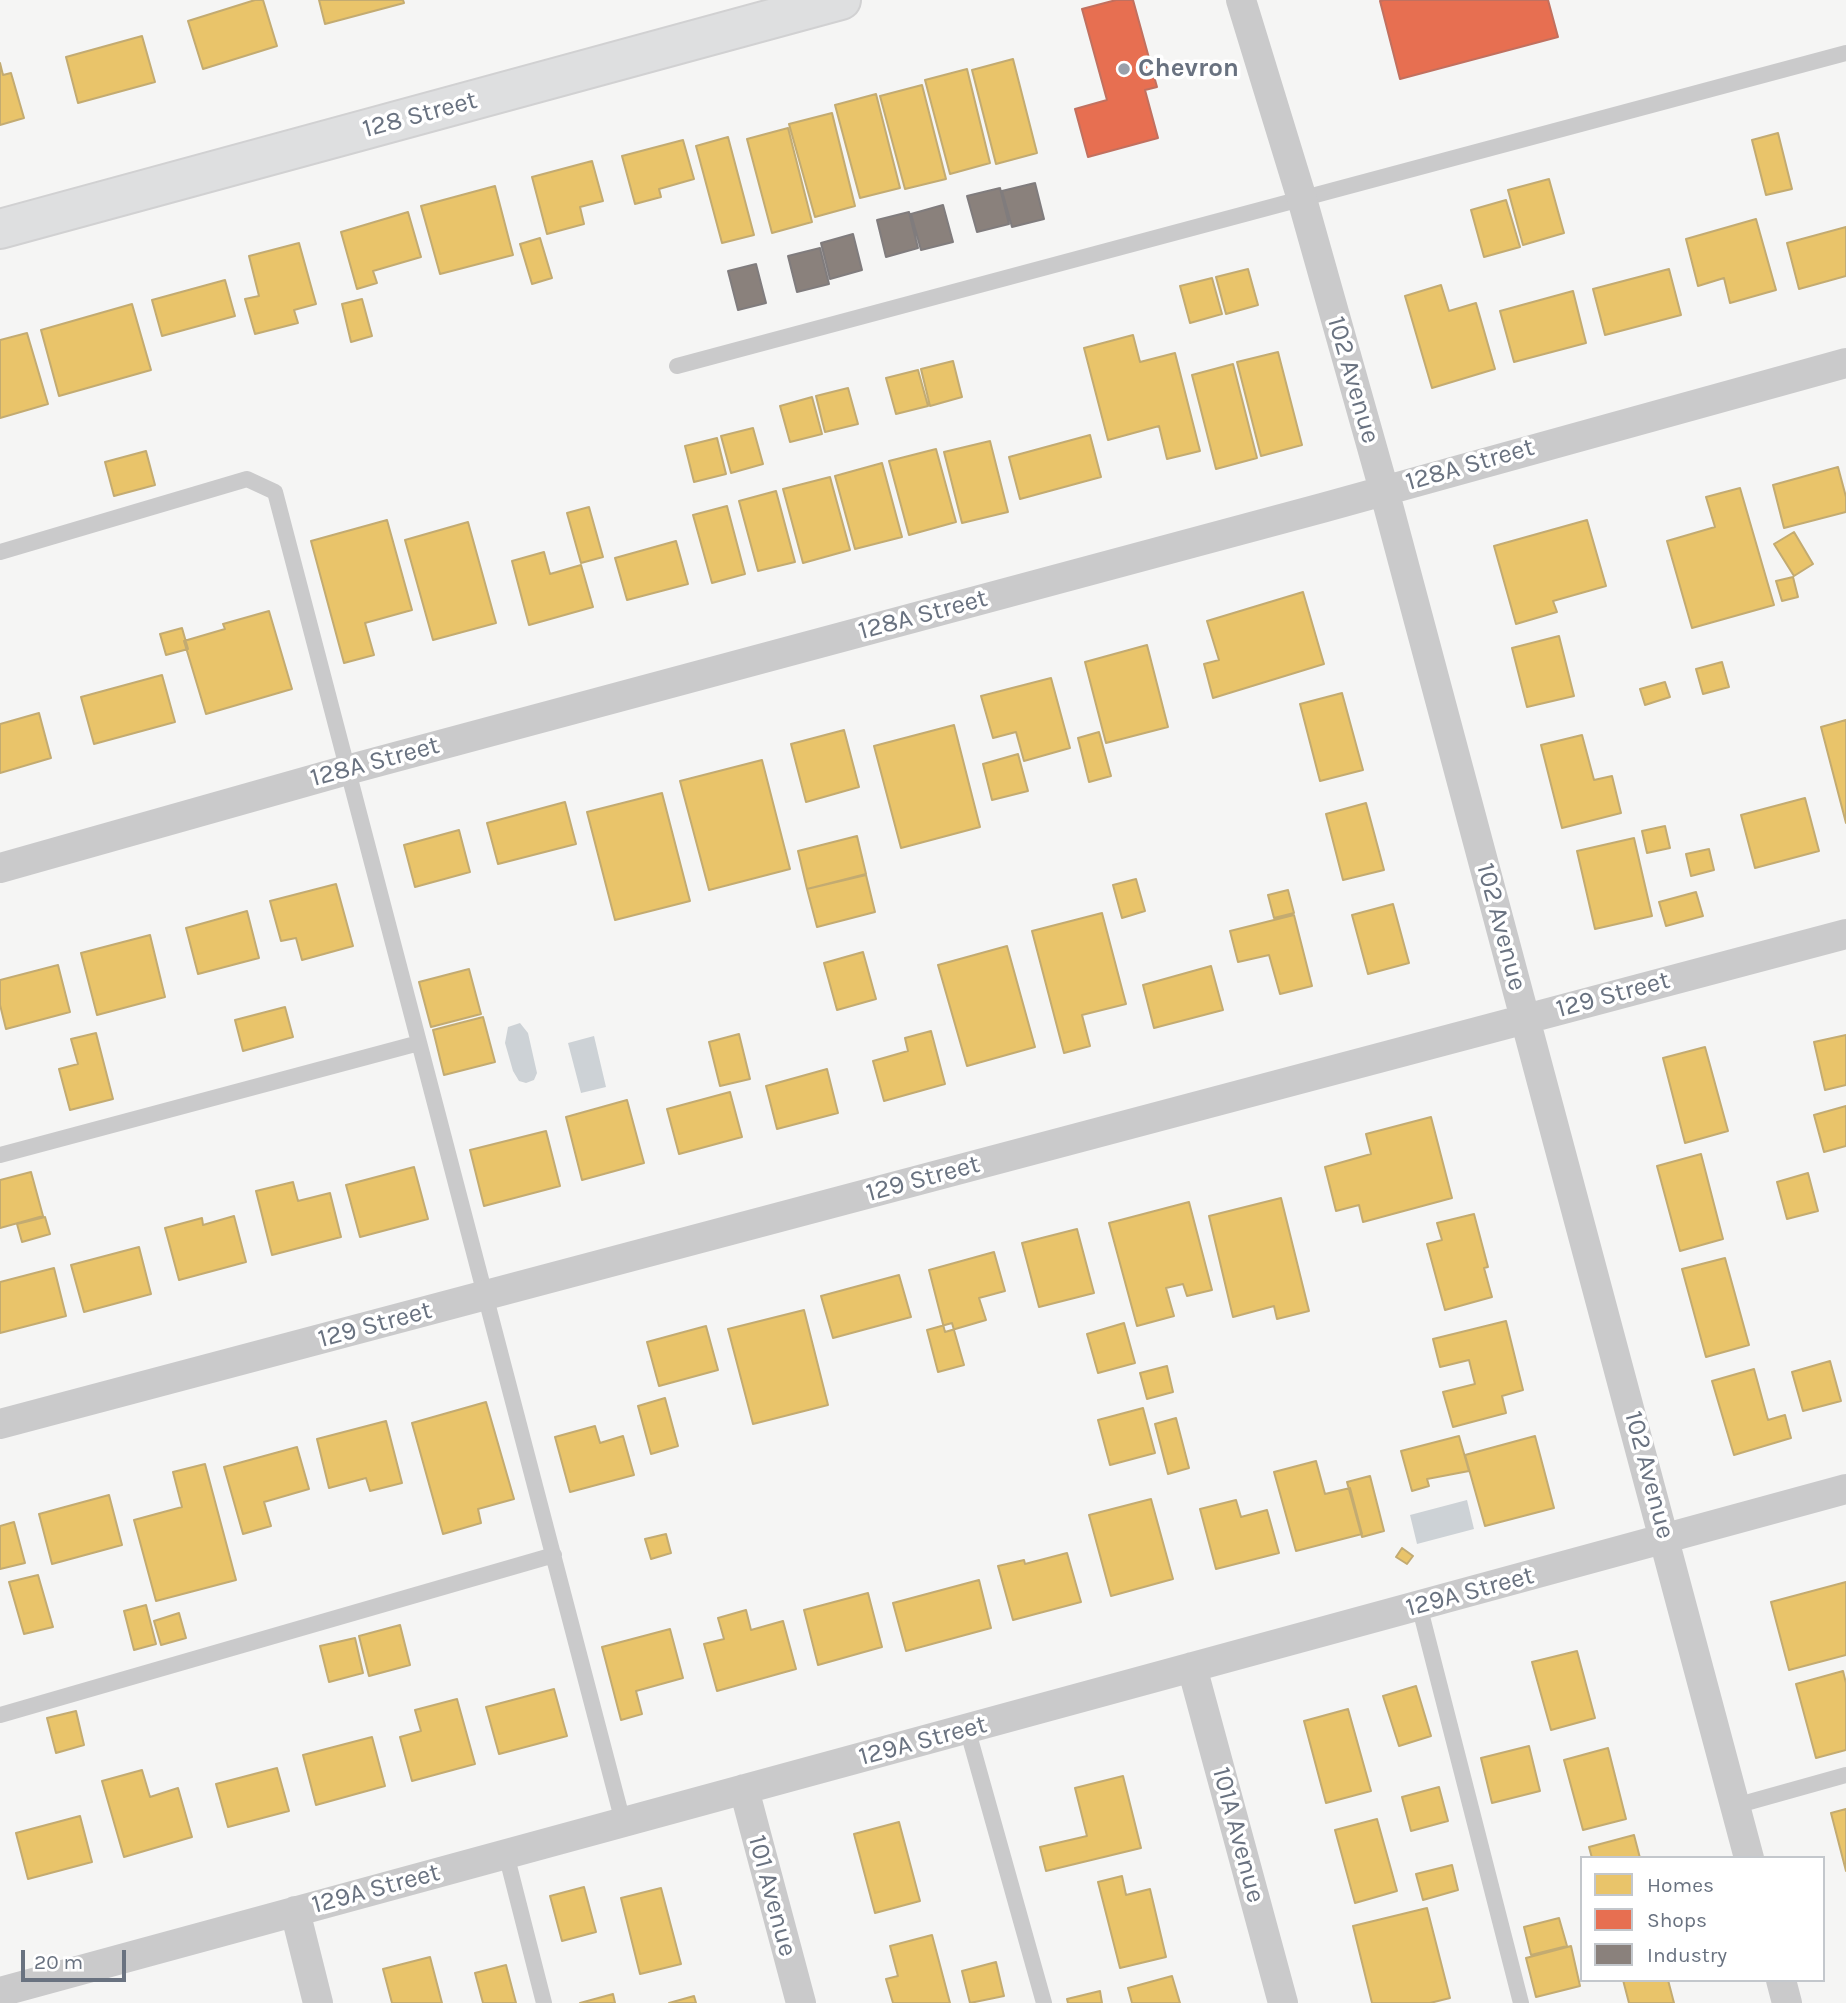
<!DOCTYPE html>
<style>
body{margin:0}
#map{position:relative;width:1846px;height:2003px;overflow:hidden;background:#f5f5f4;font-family:Karla,sans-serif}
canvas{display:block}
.legend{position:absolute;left:1580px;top:1856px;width:245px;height:126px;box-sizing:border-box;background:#fff;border:2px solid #c3c7cc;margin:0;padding:9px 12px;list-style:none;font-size:21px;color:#697280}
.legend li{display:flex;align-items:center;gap:14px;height:35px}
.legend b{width:35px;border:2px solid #c3c7cc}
.scale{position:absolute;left:21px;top:1950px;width:105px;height:32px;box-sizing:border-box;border:4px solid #697280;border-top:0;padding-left:9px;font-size:21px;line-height:24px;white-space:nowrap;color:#697280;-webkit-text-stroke:5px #fff;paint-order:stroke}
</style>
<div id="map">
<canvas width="1846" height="2003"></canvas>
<ul class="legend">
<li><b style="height:19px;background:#e9c46a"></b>Homes</li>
<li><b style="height:19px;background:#e76f51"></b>Shops</li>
<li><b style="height:19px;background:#8a817c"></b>Industry</li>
</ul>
<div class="scale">20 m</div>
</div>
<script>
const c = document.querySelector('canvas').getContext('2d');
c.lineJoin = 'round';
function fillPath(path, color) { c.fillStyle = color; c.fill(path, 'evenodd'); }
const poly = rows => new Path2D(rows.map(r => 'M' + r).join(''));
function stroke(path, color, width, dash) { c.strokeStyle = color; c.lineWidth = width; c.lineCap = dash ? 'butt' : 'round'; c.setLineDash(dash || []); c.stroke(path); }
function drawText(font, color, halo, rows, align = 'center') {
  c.font = font + ' Karla,sans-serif'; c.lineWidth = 7; c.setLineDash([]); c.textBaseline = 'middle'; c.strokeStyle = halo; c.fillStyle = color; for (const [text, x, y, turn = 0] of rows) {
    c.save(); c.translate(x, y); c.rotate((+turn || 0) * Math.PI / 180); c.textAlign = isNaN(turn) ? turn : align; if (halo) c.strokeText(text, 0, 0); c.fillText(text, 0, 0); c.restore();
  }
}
const water = poly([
 [520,1023,528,1033,537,1073,534,1080,526,1083,519,1081,513,1071,505,1043,508,1027],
 [594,1036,606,1087,581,1093,568,1043],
 [1467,1500,1474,1529,1417,1544,1410,1515]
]);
const homes = poly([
 [255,0,263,0,277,46,203,69,188,21,255,0],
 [319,0,403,0,404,3,325,24,319,0],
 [142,36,155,82,78,103,66,57,142,36],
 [1013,59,1037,153,996,164,972,70,1013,59],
 [0,63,3,75,11,73,24,118,0,125,0,63],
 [967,69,990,163,950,174,925,80,967,69],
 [922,85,946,179,905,189,880,96,922,85],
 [876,94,900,188,860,198,835,105,876,94],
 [832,113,855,206,815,217,789,124,832,113],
 [788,128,812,222,772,233,747,139,788,128],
 [1778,133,1792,189,1766,195,1752,140,1778,133],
 [728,137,754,235,722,243,696,146,728,137],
 [683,140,694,179,659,189,661,197,635,204,622,156,683,140],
 [592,161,603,201,580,207,584,224,547,234,532,177,592,161],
 [1549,179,1564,233,1523,245,1508,190,1549,179],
 [495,186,513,255,440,274,421,206,495,186],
 [1506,200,1520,247,1484,257,1471,210,1506,200],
 [408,212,421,257,373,271,377,283,357,289,341,232,408,212],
 [1756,219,1776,290,1730,303,1724,278,1698,286,1686,239,1756,219],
 [1846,227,1846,276,1799,289,1787,243,1846,227],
 [540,238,552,278,532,284,520,244,540,238],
 [299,243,316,304,294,310,298,323,255,334,245,299,259,296,249,256,299,243],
 [1248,269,1258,305,1226,314,1216,277,1248,269],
 [1669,269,1681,315,1605,335,1593,289,1669,269],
 [1212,278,1222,314,1190,323,1180,286,1212,278],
 [225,280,235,316,162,336,152,300,225,280],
 [1441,285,1449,311,1476,303,1495,369,1432,388,1405,296,1441,285],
 [1573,291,1586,343,1514,362,1500,311,1573,291],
 [362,299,372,336,351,342,342,304,362,299],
 [132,304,151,370,59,396,41,330,132,304],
 [27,333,48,404,0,418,0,340,27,333],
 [1133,335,1140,362,1175,353,1200,451,1167,459,1159,426,1108,440,1084,348,1133,335],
 [1278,352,1302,445,1261,456,1237,362,1278,352],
 [953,361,962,397,930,406,921,369,953,361],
 [1233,364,1257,458,1216,469,1192,375,1233,364],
 [918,370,928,406,896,414,886,378,918,370],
 [848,388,858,424,825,432,816,396,848,388],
 [812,397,822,434,790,442,780,406,812,397],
 [753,428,763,464,731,473,721,436,753,428],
 [1090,435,1101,477,1020,499,1009,457,1090,435],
 [717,438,726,474,694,482,685,446,717,438],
 [990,441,1008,512,962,523,944,452,990,441],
 [936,449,956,522,909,535,889,461,936,449],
 [146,451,155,485,114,496,105,462,146,451],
 [882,463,902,537,855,549,835,476,882,463],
 [1838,467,1846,497,1846,512,1784,528,1773,485,1838,467],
 [830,477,850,550,803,563,783,489,830,477],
 [1740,488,1774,605,1692,628,1667,541,1715,527,1706,497,1740,488],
 [776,491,795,562,758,571,739,501,776,491],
 [727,506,745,574,712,583,693,515,727,506],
 [589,507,603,557,581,563,567,513,589,507],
 [387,520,412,610,365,623,374,655,344,663,311,541,387,520],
 [1587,520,1606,586,1553,601,1557,612,1516,624,1494,546,1587,520],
 [468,522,496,623,433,640,405,540,468,522],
 [1794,532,1813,564,1794,576,1774,544,1794,532],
 [676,541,688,584,627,600,615,558,676,541],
 [544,552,550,574,581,565,593,607,529,625,512,561,544,552],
 [1793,577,1798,597,1782,601,1776,581,1793,577],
 [1303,592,1324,664,1213,698,1204,664,1219,660,1207,621,1303,592],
 [269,611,292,689,206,714,184,641,225,629,223,624,269,611],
 [182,628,188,649,166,655,160,634,182,628],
 [1559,636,1574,696,1527,707,1512,648,1559,636],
 [1147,645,1168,727,1106,743,1085,662,1147,645],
 [1722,662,1729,687,1703,694,1696,669,1722,662],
 [162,675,175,722,94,744,81,697,162,675],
 [1051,678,1070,748,1024,761,1016,732,993,738,981,696,1051,678],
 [1665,682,1670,697,1645,705,1640,689,1665,682],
 [1342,693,1363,770,1320,781,1300,704,1342,693],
 [39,713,51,758,0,773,0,724,39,713],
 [1846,720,1846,823,1821,727,1846,720],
 [954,725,980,827,901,848,874,746,954,725],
 [844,730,859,787,806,802,791,744,844,730],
 [1099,732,1111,776,1089,782,1078,738,1099,732],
 [1582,735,1594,780,1612,776,1621,813,1562,828,1541,745,1582,735],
 [1018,754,1028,791,992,800,983,764,1018,754],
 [762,760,790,869,709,890,680,781,762,760],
 [662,793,690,901,615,920,587,812,662,793],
 [1805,798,1819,851,1755,868,1741,815,1805,798],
 [565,802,576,844,498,864,487,823,565,802],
 [1366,803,1384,870,1343,880,1326,814,1366,803],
 [1665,826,1670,848,1647,853,1642,831,1665,826],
 [459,830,470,872,415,887,404,845,459,830],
 [857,836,866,874,807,889,798,851,857,836],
 [1634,838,1652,916,1595,929,1577,851,1634,838],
 [1709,849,1714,870,1691,876,1686,854,1709,849],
 [866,875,875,912,817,927,807,889,866,875],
 [1136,879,1145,911,1122,918,1113,885,1136,879],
 [336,884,353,946,302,960,296,938,281,941,270,901,336,884],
 [1288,890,1294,913,1274,918,1268,895,1288,890],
 [1696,892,1703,916,1666,926,1659,902,1696,892],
 [1393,904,1409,963,1368,974,1352,915,1393,904],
 [247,911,259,958,198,974,186,928,247,911],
 [1102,913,1126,1004,1082,1015,1090,1046,1064,1053,1032,931,1102,913],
 [1294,915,1312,986,1280,994,1269,955,1238,962,1230,931,1294,915],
 [150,935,165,997,97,1015,81,953,150,935],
 [1007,946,1035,1047,967,1066,938,965,1007,946],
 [863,952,876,999,837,1010,824,963,863,952],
 [58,965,70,1012,6,1029,0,1005,0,980,58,965],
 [1211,966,1223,1010,1154,1028,1143,985,1211,966],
 [469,969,481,1014,431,1027,419,982,469,969],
 [285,1007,293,1037,243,1051,235,1020,285,1007],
 [483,1017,495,1062,444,1075,433,1030,483,1017],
 [931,1031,945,1084,884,1101,873,1061,908,1051,905,1038,931,1031],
 [96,1033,113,1099,70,1110,59,1069,78,1064,71,1039,96,1033],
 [739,1034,750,1079,720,1086,709,1042,739,1034],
 [1846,1035,1846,1085,1825,1090,1814,1042,1846,1035],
 [1705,1047,1728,1131,1685,1143,1663,1058,1705,1047],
 [827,1069,838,1113,777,1129,766,1086,827,1069],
 [730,1092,742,1137,679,1154,667,1109,730,1092],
 [627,1100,644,1163,582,1180,566,1117,627,1100],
 [1846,1106,1846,1146,1824,1152,1814,1115,1846,1106],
 [1431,1117,1452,1198,1363,1222,1359,1205,1336,1211,1325,1167,1371,1154,1366,1134,1431,1117],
 [546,1131,560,1186,484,1206,470,1150,546,1131],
 [1701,1154,1723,1239,1680,1251,1657,1166,1701,1154],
 [414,1167,428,1219,360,1237,346,1185,414,1167],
 [31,1172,43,1216,0,1228,0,1180,31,1172],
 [1808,1173,1818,1211,1787,1219,1777,1182,1808,1173],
 [293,1182,298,1201,330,1193,341,1237,272,1255,256,1191,293,1182],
 [1281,1198,1309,1311,1277,1319,1274,1306,1233,1317,1209,1216,1281,1198],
 [1189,1202,1212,1290,1187,1296,1183,1284,1166,1288,1174,1316,1137,1326,1109,1223,1189,1202],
 [1474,1214,1488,1267,1484,1268,1492,1297,1445,1310,1427,1244,1442,1240,1437,1223,1474,1214],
 [234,1216,246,1262,179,1280,165,1228,202,1218,203,1225,234,1216],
 [45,1217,50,1234,22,1242,17,1224,45,1217],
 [1077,1229,1094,1293,1039,1307,1022,1243,1077,1229],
 [139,1247,151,1294,84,1312,71,1265,139,1247],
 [994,1252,1005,1291,979,1298,986,1320,945,1332,929,1270,994,1252],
 [1725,1258,1749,1345,1706,1357,1682,1269,1725,1258],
 [54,1268,66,1316,0,1333,0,1282,54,1268],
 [899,1275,911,1317,833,1338,821,1296,899,1275],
 [804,1310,828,1405,753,1424,728,1329,804,1310],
 [1506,1321,1523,1390,1502,1396,1506,1413,1453,1427,1443,1392,1475,1384,1469,1360,1440,1367,1433,1339,1506,1321],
 [952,1323,964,1365,938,1372,927,1330,952,1323],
 [1124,1323,1135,1363,1098,1373,1087,1334,1124,1323],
 [706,1326,718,1370,659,1386,647,1342,706,1326],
 [1830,1361,1841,1401,1803,1411,1792,1372,1830,1361],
 [1167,1366,1173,1392,1147,1399,1140,1373,1167,1366],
 [1754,1369,1768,1420,1785,1415,1791,1438,1734,1455,1712,1381,1754,1369],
 [665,1398,678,1446,651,1454,638,1406,665,1398],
 [486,1402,514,1499,478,1509,481,1523,443,1534,412,1423,486,1402],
 [1143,1408,1155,1453,1110,1465,1098,1420,1143,1408],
 [1176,1418,1189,1468,1168,1474,1155,1424,1176,1418],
 [386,1421,402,1483,370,1491,366,1478,329,1488,317,1439,386,1421],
 [595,1426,600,1443,623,1436,634,1475,570,1492,555,1437,595,1426],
 [1459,1436,1469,1471,1427,1479,1429,1486,1412,1491,1401,1451,1459,1436],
 [1535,1436,1554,1508,1485,1526,1465,1455,1535,1436],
 [297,1447,309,1489,264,1502,271,1526,243,1534,224,1467,297,1447],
 [1316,1461,1325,1494,1350,1488,1362,1534,1296,1551,1274,1472,1316,1461],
 [205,1464,236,1580,156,1601,134,1520,182,1507,173,1472,205,1464],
 [1370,1476,1384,1531,1362,1537,1347,1482,1370,1476],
 [109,1495,122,1545,52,1564,39,1514,109,1495],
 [1151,1499,1173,1579,1111,1596,1089,1515,1151,1499],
 [1236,1500,1241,1517,1267,1510,1279,1553,1216,1569,1200,1509,1236,1500],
 [14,1522,25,1563,0,1569,0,1526,14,1522],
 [666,1534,671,1553,651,1559,645,1539,666,1534],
 [1402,1548,1413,1556,1407,1564,1396,1557,1402,1548],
 [1067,1553,1081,1602,1013,1620,998,1566,1024,1560,1025,1564,1067,1553],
 [38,1575,53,1627,24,1634,9,1582,38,1575],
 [979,1580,991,1628,906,1651,893,1603,979,1580],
 [1846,1582,1846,1655,1789,1670,1771,1602,1846,1582],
 [868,1593,882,1647,818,1665,804,1610,868,1593],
 [146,1605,156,1644,134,1650,124,1611,146,1605],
 [746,1610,751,1630,783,1621,796,1669,717,1691,704,1644,724,1639,718,1618,746,1610],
 [179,1613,186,1638,161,1645,154,1621,179,1613],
 [400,1625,410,1665,369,1676,359,1636,400,1625],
 [670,1629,683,1678,636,1691,642,1714,621,1720,602,1647,670,1629],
 [355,1638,363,1673,329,1682,320,1646,355,1638],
 [1577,1651,1595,1718,1551,1730,1532,1662,1577,1651],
 [1843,1671,1846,1683,1846,1750,1816,1758,1796,1684,1843,1671],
 [1416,1686,1431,1736,1399,1746,1383,1696,1416,1686],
 [554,1689,567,1736,499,1754,486,1707,554,1689],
 [457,1699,475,1764,412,1781,400,1737,421,1731,415,1710,457,1699],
 [1348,1709,1371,1791,1326,1803,1304,1721,1348,1709],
 [76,1711,84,1745,56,1753,47,1718,76,1711],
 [372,1737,385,1786,316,1805,303,1755,372,1737],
 [1529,1746,1540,1791,1492,1803,1481,1758,1529,1746],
 [1608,1748,1626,1819,1583,1830,1564,1760,1608,1748],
 [277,1768,289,1811,228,1827,216,1784,277,1768],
 [142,1770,150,1797,178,1788,192,1837,124,1857,102,1781,142,1770],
 [1123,1776,1141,1848,1046,1871,1040,1847,1087,1836,1075,1788,1123,1776],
 [1439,1787,1448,1821,1411,1831,1402,1797,1439,1787],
 [1846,1809,1846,1871,1831,1813,1846,1809],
 [80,1816,92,1862,28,1879,16,1833,80,1816],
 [1377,1819,1397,1891,1355,1903,1335,1830,1377,1819],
 [899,1822,920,1901,875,1913,854,1834,899,1822],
 [1634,1835,1640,1858,1592,1858,1589,1847,1634,1835],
 [1452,1865,1458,1890,1423,1900,1416,1874,1452,1865],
 [1122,1876,1126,1895,1150,1889,1166,1957,1120,1968,1098,1882,1122,1876],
 [584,1887,596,1932,562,1941,550,1896,584,1887],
 [661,1888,681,1964,640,1974,621,1898,661,1888],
 [1427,1908,1450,1998,1430,2003,1372,2003,1353,1926,1427,1908],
 [1559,1918,1567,1946,1531,1955,1524,1927,1559,1918],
 [932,1935,950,2003,893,2003,886,1979,898,1976,890,1946,932,1935],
 [1571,1946,1580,1986,1536,1997,1526,1958,1571,1946],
 [430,1957,442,2003,392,2003,383,1969,430,1957],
 [996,1962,1004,1996,970,2003,962,1971,996,1962],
 [506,1965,516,2003,483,2003,475,1973,506,1965],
 [1172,1976,1180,2003,1132,2003,1128,1988,1172,1976],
 [1623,1980,1668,1980,1674,2003,1629,2003,1623,1980],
 [1100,1991,1102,2003,1068,2003,1067,1999,1100,1991],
 [613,1994,615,2003,580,2003,613,1994],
 [694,1996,696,2003,669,2003,694,1996]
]);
const shops = poly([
 [1116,0,1133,0,1157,87,1145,90,1158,138,1088,157,1075,109,1107,100,1082,9,1116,0],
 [1384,0,1548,0,1558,37,1400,79,1380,1,1384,0]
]);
const industry = poly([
 [1035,183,1044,219,1012,227,1002,191,1035,183],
 [1000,188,1009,224,977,232,967,196,1000,188],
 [943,205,953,242,921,250,911,214,943,205],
 [909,212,918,248,886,257,877,220,909,212],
 [853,234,862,270,830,279,821,243,853,234],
 [820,248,829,284,797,292,788,256,820,248],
 [756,264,766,303,738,310,728,271,756,264]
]);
const lane = poly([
 [677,366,1846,53],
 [0,552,247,479,275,492,623,1822],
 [0,1155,419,1043],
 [1419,1605,1521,2003],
 [0,1715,554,1555],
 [967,1728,1044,2003],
 [1735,1806,1846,1775],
 [506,1854,544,2003]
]);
const street = poly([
 [1241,0,1302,199,1384,490,1749,1858],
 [0,868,347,770,1322,508,1846,363],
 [0,1424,1846,934],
 [1192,1667,1283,2003],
 [744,1789,801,2003],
 [295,1911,318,2003],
 [1781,1980,1787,2003],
 [0,1992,1846,1489]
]);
const secondary = poly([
 [0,229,841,0]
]);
const markers = [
 [1124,69,7,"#9aa0a9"]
];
const poiNames = [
 ["Chevron",1138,69]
];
const streetNames = [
 ["128 Street",420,115,-15],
 ["102 Avenue",1353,380,74],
 ["128A Street",1470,465,-16],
 ["128A Street",923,615,-15],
 ["128A Street",375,762,-15],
 ["102 Avenue",1501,927,75],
 ["129 Street",1613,995,-15],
 ["129 Street",923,1179,-15],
 ["129 Street",375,1325,-15],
 ["102 Avenue",1649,1475,75],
 ["129A Street",1470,1592,-15],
 ["129A Street",923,1741,-15],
 ["101A Avenue",1238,1835,75],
 ["129A Street",376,1889,-15],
 ["101 Avenue",772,1896,75]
];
fillPath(water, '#cdd2d6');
fillPath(homes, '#e9c46a');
stroke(homes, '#c3ab71', 2);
fillPath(shops, '#e76f51');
stroke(shops, '#c1705f', 2);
fillPath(industry, '#8a817c');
stroke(industry, '#807c7d', 2);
stroke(secondary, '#d1d1d2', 42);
stroke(lane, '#cacacb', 16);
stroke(street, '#cacacb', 30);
stroke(secondary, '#dedfe0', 38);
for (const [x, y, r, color] of markers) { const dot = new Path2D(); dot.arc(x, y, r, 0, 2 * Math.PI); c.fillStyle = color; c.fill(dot); stroke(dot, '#fff', 2.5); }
drawText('bold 26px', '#697280', '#fff', poiNames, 'left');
drawText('26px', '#697280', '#fff', streetNames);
</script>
